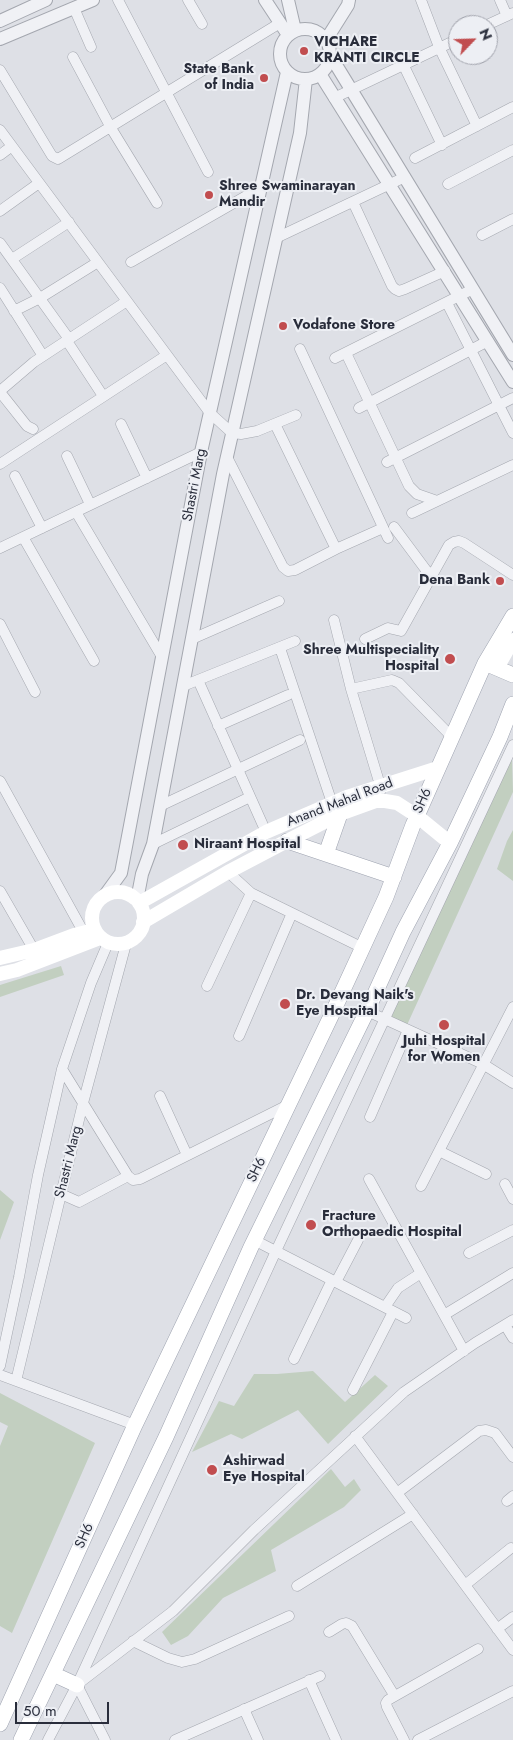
<!DOCTYPE html>
<style>
body{margin:0}
#map{position:relative;width:513px;height:1740px;overflow:hidden;background:#dee0e6;font-family:Jost,sans-serif}
canvas{display:block}
.north{position:absolute;left:448px;top:15px;width:50px;height:50px;box-sizing:border-box;background:#edeff4;border:1px solid #9fa1aa;border-radius:50%;rotate:66deg;font-size:14px;font-weight:700;line-height:20px;text-align:center;color:#292d3b}
.north::after{content:'';display:block;margin:auto;width:18px;height:22px;background:#c14d4f;clip-path:polygon(50% 0,100% 100%,50% 72%,0 100%)}
.scale{position:absolute;left:15px;top:1702px;width:94px;height:22px;box-sizing:border-box;border:2px solid #292d3b;border-top:0;padding-left:6px;font-size:15px;line-height:18px;white-space:nowrap;color:#292d3b;-webkit-text-stroke:4px #edeff4;paint-order:stroke}
</style>
<div id="map">
<canvas width="513" height="1740"></canvas>
<div class="north">N</div>
<div class="scale">50 m</div>
</div>
<script>
const c = document.querySelector('canvas').getContext('2d');
c.lineJoin = 'round';
function fillPath(path, color) { c.fillStyle = color; c.fill(path, 'evenodd'); }
const poly = rows => new Path2D(rows.map(r => 'M' + r).join(''));
function stroke(path, color, width, dash) { c.strokeStyle = color; c.lineWidth = width; c.lineCap = dash ? 'butt' : 'round'; c.setLineDash(dash || []); c.stroke(path); }
function drawText(font, color, halo, rows, align = 'center') {
  c.font = font + ' Jost,sans-serif'; c.lineWidth = 4; c.setLineDash([]); c.textBaseline = 'middle'; c.strokeStyle = halo; c.fillStyle = color; for (const [text, x, y, turn = 0] of rows) {
    c.save(); c.translate(x, y); c.rotate((+turn || 0) * Math.PI / 180); c.textAlign = isNaN(turn) ? turn : align; if (halo) c.strokeText(text, 0, 0); c.fillText(text, 0, 0); c.restore();
  }
}
const green = poly([
 [512,757,513,792,407,1025,390,1017],
 [513,830,513,881,497,869,507,841],
 [61,966,64,975,0,997,0,985],
 [0,1190,14,1202,0,1240],
 [313,1371,345,1402,375,1375,388,1386,328,1444,298,1410,242,1439,231,1434,192,1452,219,1401,234,1406,254,1374,277,1374],
 [0,1393,95,1443,12,1633,0,1626,0,1446,8,1426,0,1422],
 [331,1469,345,1487,354,1479,361,1490,344,1507,271,1550,276,1571,223,1598,188,1636,171,1645,162,1632]
]);
const minor = poly([
 [118,0,208,172],
 [188,0,202,24],
 [421,0,439,47,477,126],
 [500,0,507,16],
 [74,8,91,47],
 [487,25,513,13],
 [73,57,111,128,157,203],
 [403,64,442,145],
 [0,70,52,156,58,159,280,23],
 [334,98,458,39],
 [0,130,210,413,232,433,241,434,257,431,296,415],
 [0,155,12,146],
 [415,158,513,107],
 [448,184,513,150],
 [353,202,392,286,395,289,399,291,405,289,445,271],
 [0,211,39,183],
 [482,235,513,219],
 [276,238,405,177],
 [0,243,69,339],
 [12,259,69,222],
 [131,262,260,188],
 [0,288,43,356],
 [447,303,513,433],
 [14,311,40,298,98,262],
 [67,341,103,396],
 [300,349,388,538],
 [346,353,409,486,417,494,437,501],
 [335,358,473,289],
 [0,391,34,362,127,301],
 [0,392,27,426,33,429],
 [359,408,488,341],
 [121,424,147,478],
 [275,424,336,549],
 [67,456,90,504],
 [227,457,283,567,288,571,295,570,336,549,383,528],
 [387,462,513,398],
 [0,464,167,355],
 [15,476,42,528],
 [76,512,162,657],
 [412,513,513,465],
 [394,527,426,570,432,575],
 [23,537,94,661],
 [0,548,201,452],
 [334,620,351,689,380,785,380,792],
 [0,624,35,692],
 [192,639,279,601],
 [365,639,388,628,401,631,449,545,454,542,459,541,464,543,513,575],
 [280,648,332,803],
 [198,680,266,832],
 [183,686,295,641],
 [351,689,392,680,399,683,452,737],
 [218,726,288,695],
 [0,781,84,933],
 [160,806,300,740],
 [153,844,250,797],
 [228,872,251,893,363,948],
 [0,891,34,950],
 [207,986,251,893],
 [367,1011,483,1064,513,1083],
 [239,1036,292,913],
 [62,1069,128,1176,133,1180,140,1179,288,1105],
 [160,1096,187,1155],
 [370,1117,408,1030],
 [439,1151,486,1174],
 [369,1179,464,1351],
 [505,1184,513,1199],
 [421,1186,513,1007],
 [61,1194,79,1202,128,1176],
 [254,1240,406,1318],
 [469,1253,513,1230],
 [336,1282,358,1240],
 [385,1307,398,1288,421,1273],
 [444,1315,513,1273],
 [505,1325,513,1338],
 [294,1359,332,1280],
 [0,1366,19,1277,38,1175,62,1069,91,983,108,943],
 [0,1375,135,1425],
 [16,1381,83,1103,126,944],
 [353,1390,393,1312],
 [355,1436,513,1650],
 [397,1493,479,1431,486,1430,495,1433,513,1457],
 [507,1501,513,1496],
 [465,1585,511,1548],
 [297,1586,413,1514],
 [497,1629,513,1617],
 [329,1632,342,1624,346,1623,352,1626,394,1695],
 [133,1641,168,1658,182,1662,195,1659,289,1616],
 [309,1680,336,1740],
 [78,1684,173,1611,254,1530,404,1392,475,1343,513,1320],
 [77,1685,105,1740],
 [244,1709,258,1740],
 [48,1740,77,1685,276,1251,513,745],
 [175,1740,320,1676],
 [404,1740,387,1707,386,1703,388,1700,478,1649],
 [418,1740,513,1691]
]);
const tertiary = poly([
 [265,0,288,35],
 [288,0,295,30],
 [0,21,46,0],
 '280 54a25 25 0 1 1 50 0a25 25 0 1 1-50 0Z',
 [0,39,93,0],
 [326,40,348,5,349,0],
 [330,55,513,355],
 [320,74,513,382],
 [105,895,121,873,201,452,287,72],
 [137,900,142,874,153,844,223,474,300,133,306,79]
]);
const secondary = poly([
 [497,668,513,640],
 '92 918a26 26 0 1 1 52 0a26 26 0 1 1-52 0Z',
 [139,903,266,832,347,797,438,768],
 [143,922,228,872,287,841,340,814,376,801,385,801,397,803,417,816,450,843],
 [0,958,34,950,74,935,94,930],
 [0,974,17,970,100,938]
]);
const primary = poly([
 [485,663,513,675],
 [287,841,394,877],
 [326,854,340,814],
 [53,1674,77,1685],
 [0,1724,135,1425,332,1014,386,897,413,825,485,663,513,616],
 [21,1740,166,1437,251,1247,367,1011,403,932,450,843,500,737,513,704]
]);
const markers = [
 [304,51,5,"#c14d4f"],
 [264,78,5,"#c14d4f"],
 [209,195,5,"#c14d4f"],
 [283,326,5,"#c14d4f"],
 [500,581,5,"#c14d4f"],
 [450,659,6,"#c14d4f"],
 [183,845,6,"#c14d4f"],
 [285,1004,6,"#c14d4f"],
 [444,1025,6,"#c14d4f"],
 [311,1225,6,"#c14d4f"],
 [212,1470,6,"#c14d4f"]
];
const poiNames = [
 ["VICHARE",314,43],
 ["KRANTI CIRCLE",314,59],
 ["State Bank",254,70,"right"],
 ["of India",254,86,"right"],
 ["Shree Swaminarayan",219,187],
 ["Mandir",219,203],
 ["Vodafone Store",293,326],
 ["Dena Bank",490,581,"right"],
 ["Shree Multispeciality",439,651,"right"],
 ["Hospital",439,667,"right"],
 ["Niraant Hospital",194,845],
 ["Dr. Devang Naik's",296,996],
 ["Eye Hospital",296,1012],
 ["Juhi Hospital",444,1042,"center"],
 ["for Women",444,1058,"center"],
 ["Fracture",322,1217],
 ["Orthopaedic Hospital",322,1233],
 ["Ashirwad",223,1462],
 ["Eye Hospital",223,1478]
];
const streetNames = [
 ["Shastri Marg",195,485,-79],
 ["SH6",423,801,-66],
 ["Anand Mahal Road",340,803,-21],
 ["Shastri Marg",69,1162,-76],
 ["SH6",257,1170,-64],
 ["SH6",85,1536,-66]
];
fillPath(green, '#c2cfc0');
stroke(minor, '#a4a7af', 11);
stroke(tertiary, '#a4a7af', 14);
stroke(primary, '#9ea3b0', 16);
stroke(minor, '#f0f1f5', 10);
stroke(tertiary, '#f0f1f5', 12);
stroke(secondary, '#fff', 14);
stroke(primary, '#fff', 15);
for (const [x, y, r, color] of markers) { const dot = new Path2D(); dot.arc(x, y, r, 0, 2 * Math.PI); c.fillStyle = color; c.fill(dot); stroke(dot, '#edeff4', 2); }
drawText('bold 14px', '#292d3b', '#edeff4', poiNames, 'left');
drawText('14px', '#292d3b', '#edeff4', streetNames);
</script>
